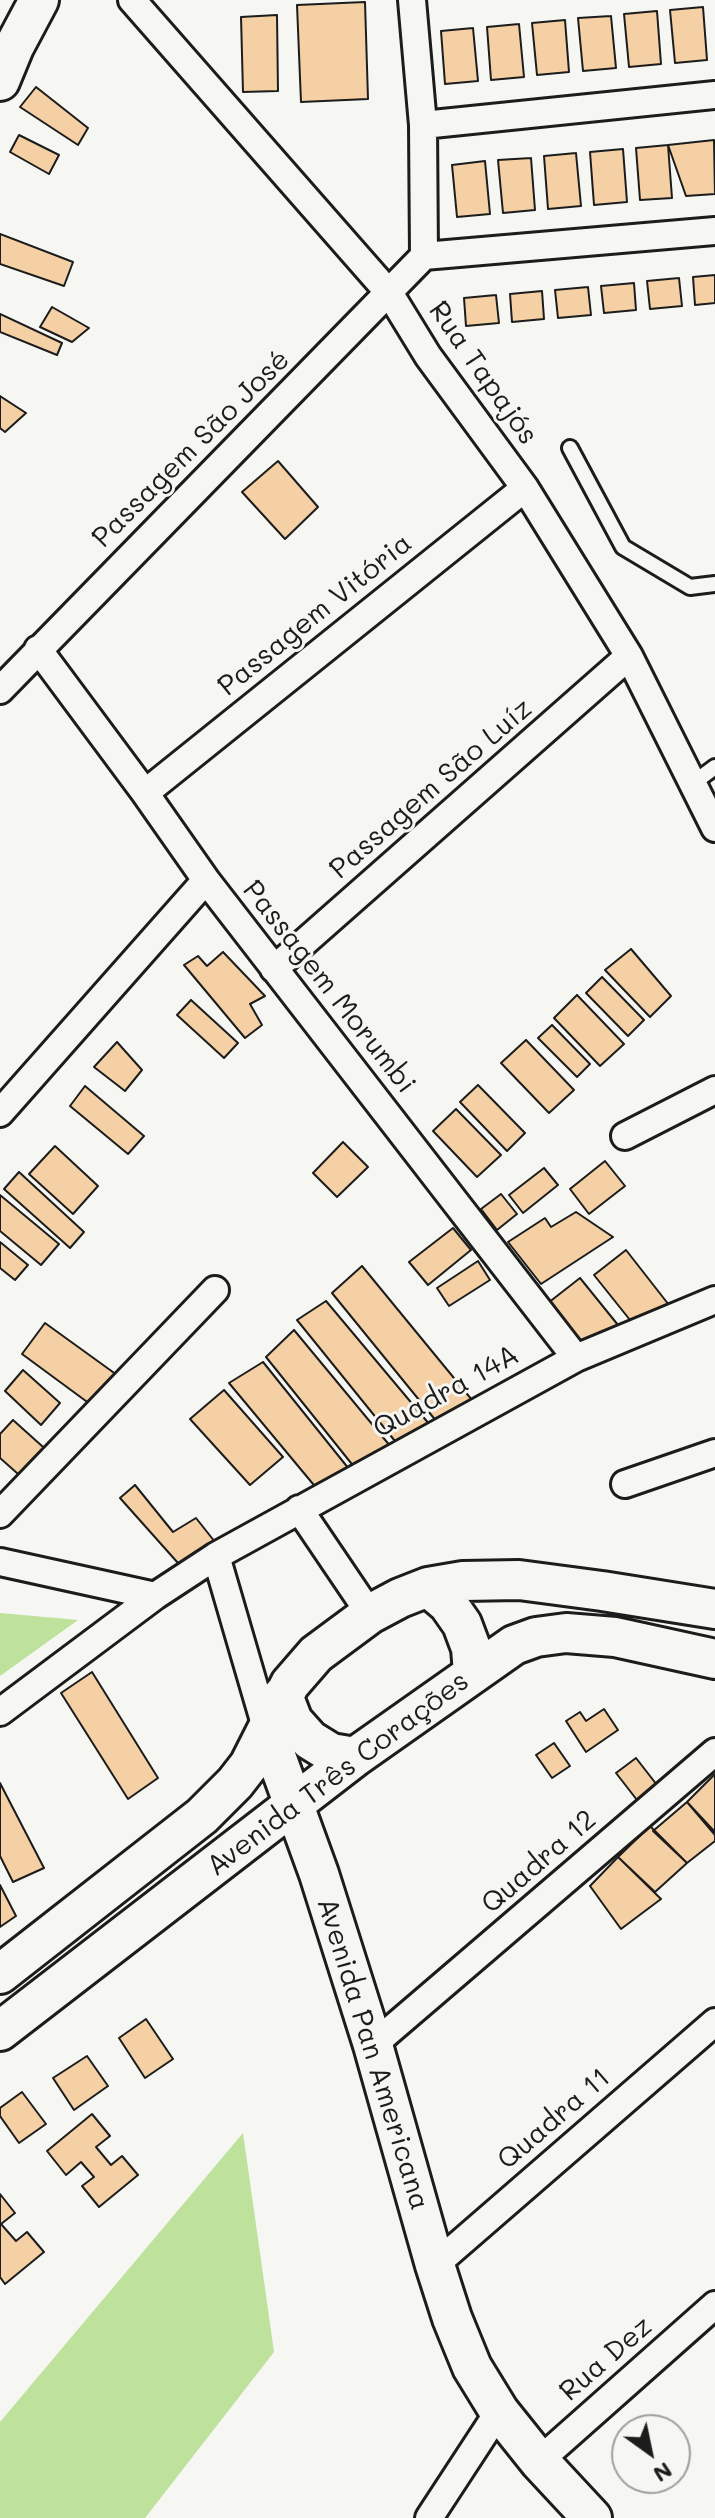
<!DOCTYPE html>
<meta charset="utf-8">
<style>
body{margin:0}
#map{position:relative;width:715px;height:2518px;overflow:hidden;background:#f6f6f2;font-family:Mali,sans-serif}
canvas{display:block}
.north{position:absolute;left:611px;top:2414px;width:80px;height:80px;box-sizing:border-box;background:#f6f6f2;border:2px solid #9f9f9c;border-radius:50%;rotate:147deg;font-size:22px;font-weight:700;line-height:32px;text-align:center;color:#1c1c1c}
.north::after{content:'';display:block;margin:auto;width:28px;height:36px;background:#1c1c1c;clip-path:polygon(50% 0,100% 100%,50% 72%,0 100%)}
</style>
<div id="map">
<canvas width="715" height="2518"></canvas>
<div class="north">N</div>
</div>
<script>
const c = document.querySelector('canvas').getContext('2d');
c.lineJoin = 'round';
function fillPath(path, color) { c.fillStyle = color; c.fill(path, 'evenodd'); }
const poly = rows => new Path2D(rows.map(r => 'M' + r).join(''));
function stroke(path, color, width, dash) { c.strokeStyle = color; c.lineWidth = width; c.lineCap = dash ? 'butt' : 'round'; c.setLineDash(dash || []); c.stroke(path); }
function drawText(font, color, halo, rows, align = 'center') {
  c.font = font + ' Mali,sans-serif'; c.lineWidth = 6; c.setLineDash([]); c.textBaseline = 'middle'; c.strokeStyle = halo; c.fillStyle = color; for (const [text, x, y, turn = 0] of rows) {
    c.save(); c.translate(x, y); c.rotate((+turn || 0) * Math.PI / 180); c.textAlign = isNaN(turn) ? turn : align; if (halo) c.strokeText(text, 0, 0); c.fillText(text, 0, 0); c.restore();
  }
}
const green = poly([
 [0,1613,78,1620,0,1676],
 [243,2133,274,2352,145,2518,0,2518,0,2422]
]);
const building = poly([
 [365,2,368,99,301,102,297,5,365,2],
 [703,7,707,60,675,63,670,10,703,7],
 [657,11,661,64,629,67,624,14,657,11],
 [277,15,278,91,243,92,241,17,277,15],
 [611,16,616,68,583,71,578,18,611,16],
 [565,20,569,72,537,75,532,23,565,20],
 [519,24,524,77,491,80,487,27,519,24],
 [473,28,478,81,445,84,441,31,473,28],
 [36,87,88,128,78,145,20,107,36,87],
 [19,135,59,155,49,174,10,152,19,135],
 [714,140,715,194,686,196,668,145,714,140],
 [668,145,672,198,640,200,636,148,668,145],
 [623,149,627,202,594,205,590,152,623,149],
 [576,153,581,206,548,209,544,156,576,153],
 [531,158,535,210,503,213,498,160,531,158],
 [485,161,490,214,457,217,452,165,485,161],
 [0,234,73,262,64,286,0,264,0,234],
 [715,275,715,303,695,305,693,277,715,275],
 [679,278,682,306,650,309,647,281,679,278],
 [634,283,636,310,604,313,601,286,634,283],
 [588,287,591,315,558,318,555,290,588,287],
 [542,291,544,319,512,322,510,294,542,291],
 [496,295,499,323,466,326,464,298,496,295],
 [52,307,89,328,72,342,40,327,52,307],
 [0,314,62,343,57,355,0,332,0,314],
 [0,396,26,413,5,432,0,428,0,396],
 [278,461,318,507,285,539,242,492,278,461],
 [631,949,671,996,650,1017,605,970,631,949],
 [223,952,265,996,250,1004,262,1025,245,1038,184,965,198,956,207,966,223,952],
 [602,977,644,1020,628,1036,586,993,602,977],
 [577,995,624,1044,600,1066,554,1018,577,995],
 [191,1000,238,1043,224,1058,177,1015,191,1000],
 [552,1025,590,1064,577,1077,538,1038,552,1025],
 [526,1040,574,1090,549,1113,501,1063,526,1040],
 [117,1042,142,1070,125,1091,94,1067,117,1042],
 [478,1085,525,1133,507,1151,460,1102,478,1085],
 [85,1086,144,1136,128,1154,70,1106,85,1086],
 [456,1109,501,1155,477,1177,433,1131,456,1109],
 [343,1142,368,1167,337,1197,313,1173,343,1142],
 [55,1146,98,1186,73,1214,29,1174,55,1146],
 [605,1161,625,1186,589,1214,570,1189,605,1161],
 [544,1168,558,1185,523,1213,509,1195,544,1168],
 [19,1172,84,1232,70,1248,4,1189,19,1172],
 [501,1194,517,1214,497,1230,481,1209,501,1194],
 [0,1195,59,1244,41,1265,0,1231,0,1195],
 [576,1212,613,1237,541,1284,508,1242,545,1218,551,1227,576,1212],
 [453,1228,471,1250,428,1285,409,1262,453,1228],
 [0,1242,28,1265,15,1280,0,1268,0,1242],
 [626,1250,669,1305,638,1330,594,1275,626,1250],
 [478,1261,490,1280,449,1306,437,1288,478,1261],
 [362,1266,472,1400,437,1422,332,1293,362,1266],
 [580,1278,618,1325,587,1350,548,1303,580,1278],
 [326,1301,430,1425,399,1446,297,1320,326,1301],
 [45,1323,117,1375,94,1407,22,1354,45,1323],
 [294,1330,391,1447,355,1468,266,1357,294,1330],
 [263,1362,349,1469,318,1490,229,1383,263,1362],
 [23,1370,60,1403,41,1425,5,1391,23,1370],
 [224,1390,283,1457,250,1485,190,1419,224,1390],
 [13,1420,52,1455,27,1482,0,1458,0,1434,13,1420],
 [135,1485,173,1532,196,1518,219,1547,186,1572,120,1498,135,1485],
 [92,1672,158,1778,128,1799,61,1693,92,1672],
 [604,1709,618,1730,586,1752,566,1721,580,1712,586,1721,604,1709],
 [554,1743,570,1766,552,1778,536,1755,554,1743],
 [636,1758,657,1785,637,1800,616,1773,636,1758],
 [715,1774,715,1832,687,1802,715,1774],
 [0,1783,44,1868,13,1882,0,1856,0,1783],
 [687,1802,715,1835,715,1841,687,1863,653,1831,687,1802],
 [650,1826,687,1863,655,1892,618,1857,650,1826],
 [618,1857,661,1899,621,1929,590,1886,618,1857],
 [0,1885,16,1916,0,1927,0,1885],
 [146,2019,173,2059,145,2078,119,2038,146,2019],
 [87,2056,108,2086,74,2110,53,2078,87,2056],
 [22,2092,46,2124,19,2143,0,2116,0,2108,22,2092],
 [92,2114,110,2136,96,2147,111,2165,122,2156,138,2175,99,2207,82,2186,94,2177,81,2162,66,2175,47,2151,92,2114],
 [0,2194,15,2213,1,2224,16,2241,27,2232,44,2252,5,2284,0,2277,0,2194]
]);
const lane = poly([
 [570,448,623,547,690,587,715,584],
 [692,784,715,767]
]);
const street = poly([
 [132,0,390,294,428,356,525,488,629,656,715,828],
 [423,125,715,95],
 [424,256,715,231],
 [38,649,145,793,206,880,576,1358],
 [0,690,424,256,423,125,412,0],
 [145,793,525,488],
 [274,969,629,656],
 [0,1113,206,880],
 [625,1136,715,1090],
 [625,1484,715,1453],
 [299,1509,370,1614],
 [0,1514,215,1290],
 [216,1556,267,1731],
 [0,1562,155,1596],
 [0,1712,155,1596,216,1556,576,1358,715,1300],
 [373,2045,715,1752],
 [435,2265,715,2022],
 [539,2461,715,2305],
 [429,2518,499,2411]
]);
const secondary = poly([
 [0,81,14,47,39,0],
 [428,1587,448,1604,462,1624,471,1648,473,1673],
 [283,1695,293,1721,310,1740,331,1753,355,1757],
 [267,1731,319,1874,373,2045,435,2265,452,2318,472,2367,499,2411,539,2461,592,2518],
 [0,1974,202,1816,235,1783,249,1765,290,1684,316,1654,370,1614,400,1598,428,1587,463,1581,519,1580,602,1591,715,1609],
 [0,2031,355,1757,514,1645,536,1637,566,1633,615,1637,715,1659]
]);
const streetNames = [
 ["Rua Tapajós",483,373,55],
 ["Passagem São José",191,449,-45],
 ["Passagem Vitória",315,615,-39],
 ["Passagem São Luíz",431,789,-41],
 ["Passagem Morumbi",329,987,52],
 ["Quadra 14A",446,1392,-29],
 ["Avenida Três Corações",338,1774,-37],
 ["Quadra 12",539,1862,-41],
 ["Avenida Pan Americana",373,2054,73],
 ["Quadra 11",554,2119,-41],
 ["Rua Dez",606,2359,-41]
];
fillPath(green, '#bee19b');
fillPath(building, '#f4d0a4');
stroke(building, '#1c1c1c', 2);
stroke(lane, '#1c1c1c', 20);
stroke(street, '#1c1c1c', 32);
stroke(secondary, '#1c1c1c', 44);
stroke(lane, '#f6f6f2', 14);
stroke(street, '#f6f6f2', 26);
stroke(secondary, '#f6f6f2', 38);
drawText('28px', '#1c1c1c', '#f6f6f2', streetNames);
</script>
